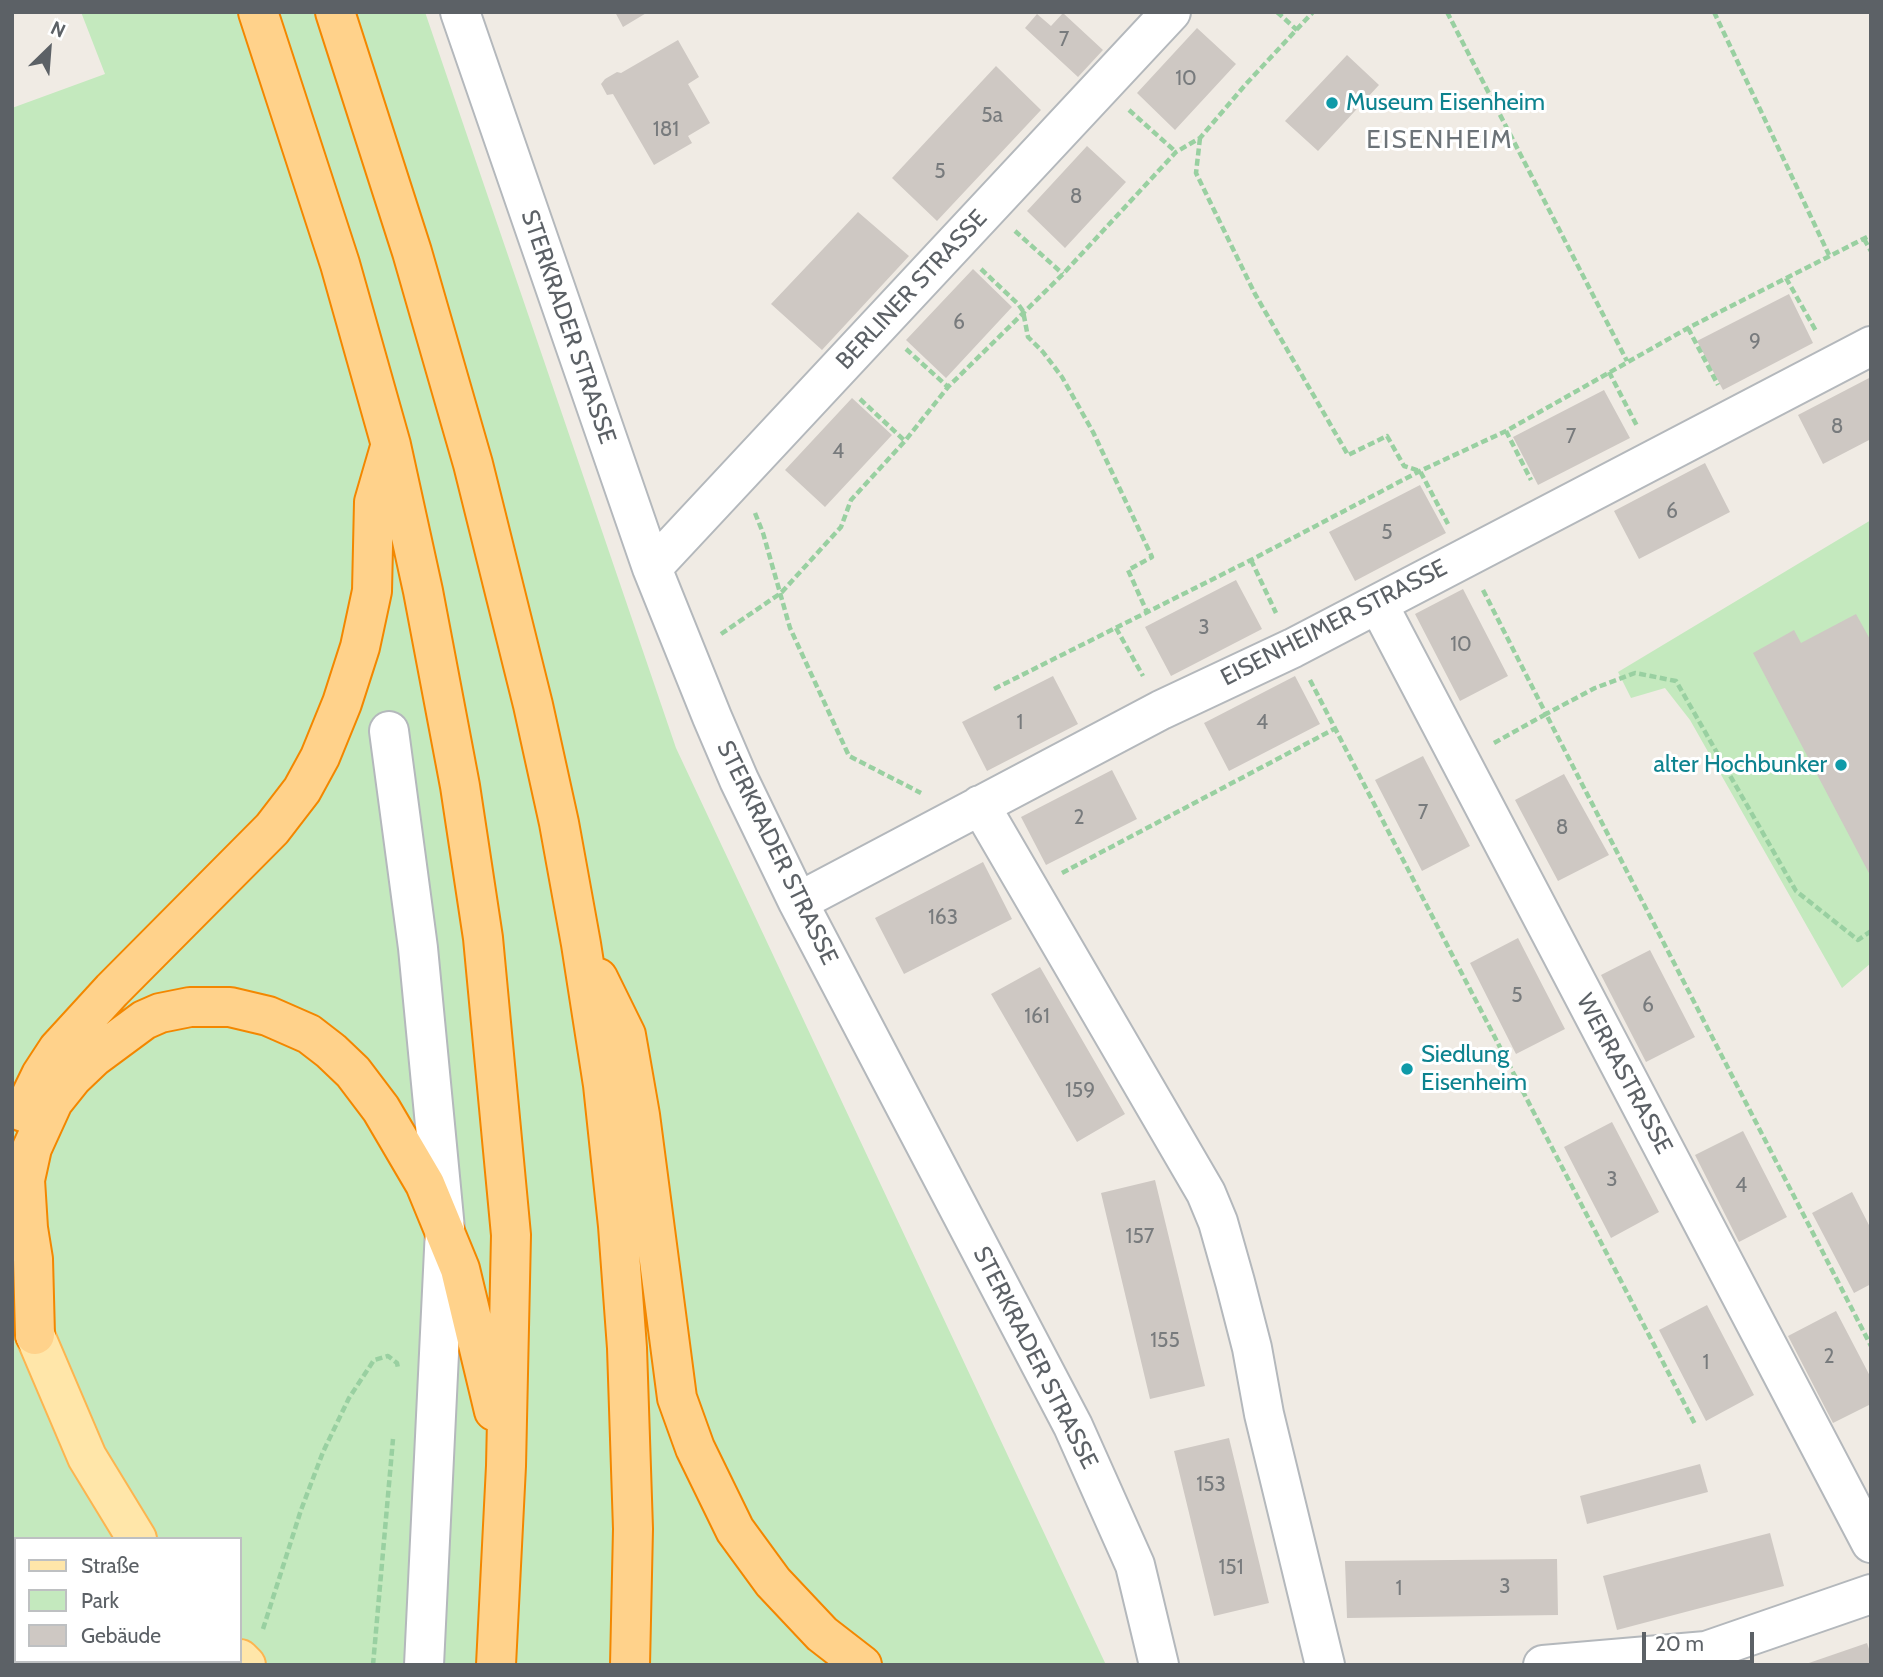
<!DOCTYPE html>
<meta charset="utf-8">
<style>
body{margin:0}
#map{position:relative;width:1883px;height:1677px;overflow:hidden;background:#f0ebe4;font-family:Cabin,sans-serif}
canvas{display:block}
.frame{position:absolute;inset:0;border:14px solid #5c6166;pointer-events:none}
.legend{position:absolute;left:14px;top:1537px;width:228px;height:126px;box-sizing:border-box;background:#fff;border:2px solid #bec0c2;margin:0;padding:9px 12px;list-style:none;font-size:21px;color:#5c6166}
.legend li{display:flex;align-items:center;gap:14px;height:35px}
.legend b{width:35px;border:2px solid #bec0c2}
.north{position:absolute;left:14px;top:14px;width:70px;height:70px;-webkit-text-stroke:5px #fff;paint-order:stroke;rotate:25deg;font-size:19px;font-weight:700;line-height:28px;text-align:center;color:#5c6166}
.north::after{content:'';display:block;margin:auto;width:24px;height:32px;background:#5c6166;clip-path:polygon(50% 0,100% 100%,50% 72%,0 100%)}
.scale{position:absolute;left:1642px;top:1632px;width:112px;height:32px;box-sizing:border-box;border:4px solid #5c6166;border-top:0;padding-left:9px;font-size:21px;line-height:24px;white-space:nowrap;color:#5c6166;-webkit-text-stroke:5px #fff;paint-order:stroke}
</style>
<div id="map">
<canvas width="1883" height="1677"></canvas>
<div class="frame"></div>
<ul class="legend">
<li><b style="height:9px;background:#ffe6a9"></b>Straße</li>
<li><b style="height:19px;background:#c4e9be"></b>Park</li>
<li><b style="height:19px;background:#cec8c3"></b>Gebäude</li>
</ul>
<div class="north">N</div>
<div class="scale">20 m</div>
</div>
<script>
const c = document.querySelector('canvas').getContext('2d');
c.lineJoin = 'round';
function fillPath(path, color) { c.fillStyle = color; c.fill(path, 'evenodd'); }
const poly = rows => new Path2D(rows.map(r => 'M' + r).join(''));
function stroke(path, color, width, dash) { c.strokeStyle = color; c.lineWidth = width; c.lineCap = dash ? 'butt' : 'round'; c.setLineDash(dash || []); c.stroke(path); }
function drawText(font, color, halo, rows, align = 'center') {
  c.font = font + ' Cabin,sans-serif'; c.lineWidth = 6; c.setLineDash([]); c.textBaseline = 'middle'; c.strokeStyle = halo; c.fillStyle = color; for (const [text, x, y, turn = 0] of rows) {
    c.save(); c.translate(x, y); c.rotate((+turn || 0) * Math.PI / 180); c.textAlign = isNaN(turn) ? turn : align; if (halo) c.strokeText(text, 0, 0); c.fillText(text, 0, 0); c.restore();
  }
}
const green = poly([
 [81,12,425,12,676,748,1106,1665,165,1665,161,1661,240,1661,240,1539,17,1539,12,1535,12,108,105,74],
 [1871,520,1871,963,1842,988,1690,720,1665,688,1631,698,1618,672]
]);
const building = poly([
 [615,12,648,12,623,27],
 [1063,13,1103,50,1078,77,1025,28,1037,14,1051,26],
 [1197,28,1236,64,1175,130,1137,93],
 [678,40,699,77,688,84,710,123,688,136,692,143,654,165,613,94,607,95,601,84,605,79,617,72,621,73],
 [1347,55,1379,85,1318,151,1285,121],
 [996,66,1041,110,937,221,892,178],
 [1087,146,1126,182,1065,248,1027,211],
 [858,212,909,256,822,350,771,304],
 [973,269,1012,307,946,378,906,340],
 [1789,294,1813,343,1723,390,1697,341],
 [1871,377,1871,439,1823,464,1798,415],
 [1604,390,1630,438,1538,485,1513,437],
 [852,398,892,435,825,507,785,470],
 [1705,463,1730,512,1639,559,1614,511],
 [1420,485,1446,533,1355,581,1329,532],
 [1236,580,1262,629,1171,676,1145,627],
 [1463,589,1508,676,1460,701,1415,614],
 [1856,614,1871,641,1871,877,1753,653,1794,630,1801,643],
 [1053,676,1078,724,987,771,962,722],
 [1295,676,1320,724,1229,771,1204,723],
 [1423,756,1470,846,1422,871,1375,780],
 [1112,770,1137,819,1046,865,1021,817],
 [1564,774,1609,855,1558,881,1515,800],
 [983,862,1012,919,904,974,875,918],
 [1518,938,1565,1029,1516,1054,1470,963],
 [1650,950,1695,1037,1646,1062,1601,975],
 [1040,967,1125,1114,1077,1142,991,994],
 [1612,1122,1659,1212,1611,1238,1564,1147],
 [1743,1131,1787,1217,1739,1242,1695,1155],
 [1155,1180,1205,1386,1150,1399,1101,1193],
 [1852,1192,1871,1229,1871,1284,1854,1293,1812,1213],
 [1707,1305,1754,1395,1706,1421,1659,1330],
 [1836,1311,1871,1378,1871,1404,1833,1423,1788,1336],
 [1229,1438,1269,1603,1214,1616,1174,1451],
 [1700,1464,1708,1492,1587,1524,1580,1496],
 [1770,1533,1784,1586,1617,1630,1603,1576],
 [1557,1559,1558,1615,1347,1618,1345,1561],
 [1867,1643,1871,1655,1871,1665,1803,1665]
]);
const path = poly([
 [1277,12,1297,30],
 [1447,12,1627,361],
 [1714,12,1829,255],
 [1129,110,1176,152],
 [1200,138,1196,173,1255,294,1348,455,1387,436,1404,466,1420,471,1448,524],
 [1015,231,1063,274],
 [1864,239,1871,251],
 [981,269,1018,304,1023,311,1028,337,1043,352,1062,377,1093,432,1152,557,1128,570,1147,612],
 [1786,278,1816,331],
 [1688,328,1718,385],
 [906,349,948,387],
 [1609,372,1637,426],
 [860,399,905,441],
 [1506,431,1531,480],
 [755,513,763,533,790,628,849,756,921,793],
 [1251,560,1276,613],
 [1483,590,1546,714,1595,688,1635,673,1676,681,1796,891,1858,940,1871,931],
 [1116,628,1143,676],
 [721,634,781,593,841,527,851,500,905,441,948,387,1063,274,1176,152,1200,138,1246,84,1313,12],
 [1310,680,1696,1426],
 [994,689,1251,560,1420,471,1506,431,1688,328,1871,235],
 [1494,743,1546,714,1871,1346],
 [1062,873,1336,728],
 [263,1629,301,1510,323,1452,349,1398,374,1360,388,1356,397,1363,398,1368],
 [373,1665,393,1439]
]);
const minor = poly([
 [460,12,652,568,712,717,739,780,798,902,1073,1426,1135,1565,1159,1665],
 [652,568,1171,12],
 [1378,604,1871,1543],
 [389,731,418,948,445,1229,424,1665],
 [980,805,1206,1193,1218,1222,1235,1282,1252,1348,1264,1414,1325,1665],
 [798,902,1161,710,1293,648,1871,346],
 [1543,1665,1706,1651,1871,1594]
]);
const major = poly([
 [35,1335,87,1457,137,1539],
 [240,1659,246,1665]
]);
const highway = poly([
 [258,12,340,264,391,445,423,591,460,786,483,938,511,1235,506,1466,496,1665],
 [335,12,412,252,473,464,533,705,559,823,581,944,603,1085,618,1226,627,1348,633,1529,630,1665],
 [598,978,626,1035,640,1115,677,1398,695,1448,735,1530,773,1582,822,1634,862,1665],
 [23,1112,41,1075,58,1049,112,990,272,829,302,790,320,757,342,703,360,647,372,591,374,502,390,447],
 [35,1335,33,1259,28,1228,25,1180,32,1148,53,1102,73,1077,94,1057,144,1020,160,1013,190,1007,230,1007,268,1016,309,1034,331,1051,353,1072,381,1109,425,1184,460,1269,494,1411]
]);
const rail = poly([
 [12,1570,16,1572],
 [12,1606,16,1609],
 [78,1661,83,1665],
 [123,1661,128,1665]
]);
const markers = [
 [1332,103,7,"#0f9aa8"],
 [1841,765,7,"#0f9aa8"],
 [1407,1069,7,"#0f9aa8"]
];
const numberNames = [
 ["7",1064,40],
 ["10",1186,79],
 ["5a",992,116],
 ["181",666,130],
 ["5",940,172],
 ["8",1076,197],
 ["6",959,323],
 ["9",1755,342],
 ["8",1837,427],
 ["7",1571,437],
 ["4",838,452],
 ["6",1672,512],
 ["5",1387,533],
 ["3",1204,628],
 ["10",1461,645],
 ["1",1020,723],
 ["4",1262,723],
 ["7",1423,813],
 ["2",1079,818],
 ["8",1562,828],
 ["163",943,918],
 ["5",1517,996],
 ["6",1648,1006],
 ["161",1037,1017],
 ["159",1080,1091],
 ["3",1612,1180],
 ["4",1741,1186],
 ["157",1140,1237],
 ["155",1165,1341],
 ["2",1829,1357],
 ["1",1706,1363],
 ["153",1211,1485],
 ["151",1231,1568],
 ["3",1505,1587],
 ["1",1399,1589]
];
const cultureNames = [
 ["Museum Eisenheim",1346,103],
 ["alter Hochbunker",1827,765,"right"],
 ["Siedlung",1421,1055],
 ["Eisenheim",1421,1083]
];
const streetNames = [
 ["BERLINER STRASSE",912,290,-47],
 ["STERKRADER STRASSE",568,327,71],
 ["EISENHEIMER STRASSE",1334,623,-27],
 ["STERKRADER STRASSE",777,853,64],
 ["WERRASTRASSE",1624,1074,62],
 ["STERKRADER STRASSE",1035,1358,63]
];
const neighbourhoodNames = [
 ["EISENHEIM",1440,140]
];
fillPath(green, '#c4e9be');
fillPath(building, '#cec8c3');
stroke(minor, '#b4b8bc', 42);
stroke(major, '#fcb550', 42);
stroke(highway, '#f38700', 42);
stroke(path, '#99d0a1', 4.5, [7, 3.5]);
stroke(minor, '#fff', 38);
stroke(major, '#ffe6a9', 38);
stroke(highway, '#ffd28b', 38);
stroke(rail, '#b3b4b5', 5, [2, 9]);
for (const [x, y, r, color] of markers) { const dot = new Path2D(); dot.arc(x, y, r, 0, 2 * Math.PI); c.fillStyle = color; c.fill(dot); stroke(dot, '#fff', 2.5); }
drawText('21px', '#787b7d', null, numberNames);
drawText('24px', '#0d838f', '#fff', cultureNames, 'left');
drawText('24px', '#5c6166', '#fff', streetNames);
c.letterSpacing = '2px';
drawText('26px', '#6c7378', '#fff', neighbourhoodNames);
c.letterSpacing = '0px';
</script>
